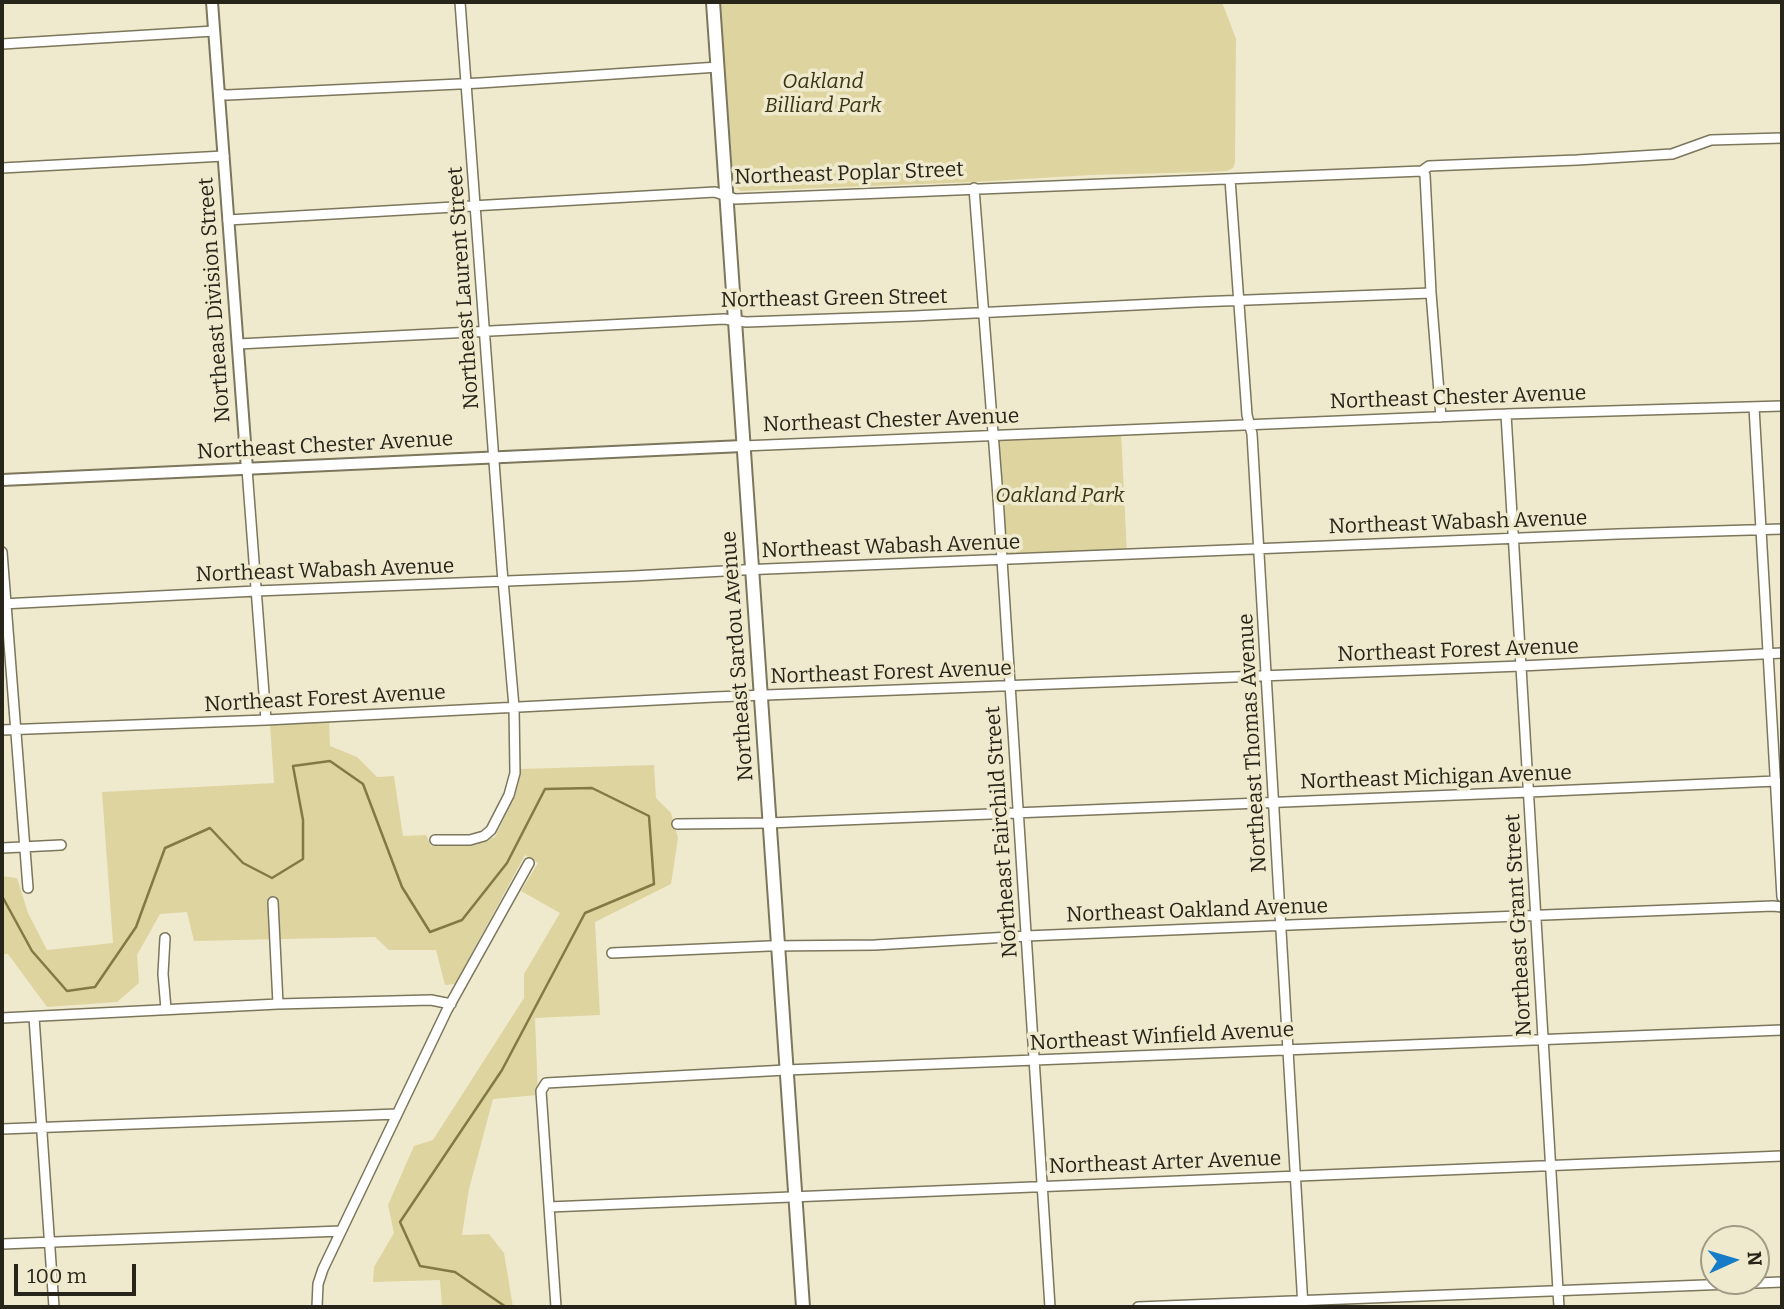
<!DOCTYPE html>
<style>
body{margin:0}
#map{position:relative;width:1784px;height:1309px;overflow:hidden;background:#efeacd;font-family:Bitter,serif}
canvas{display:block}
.frame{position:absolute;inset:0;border:4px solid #27251a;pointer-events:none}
.north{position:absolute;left:1700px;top:1225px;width:70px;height:70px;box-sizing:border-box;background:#efeacd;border:2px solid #9f9b85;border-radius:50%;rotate:86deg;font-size:19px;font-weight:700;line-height:28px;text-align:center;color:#27251a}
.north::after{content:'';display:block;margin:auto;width:24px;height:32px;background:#177cc7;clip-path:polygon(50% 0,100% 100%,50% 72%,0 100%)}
.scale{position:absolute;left:14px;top:1264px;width:122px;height:32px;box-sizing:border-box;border:4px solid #27251a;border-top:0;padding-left:9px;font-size:21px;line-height:24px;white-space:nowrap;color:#27251a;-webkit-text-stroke:5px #efeacd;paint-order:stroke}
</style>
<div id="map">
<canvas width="1784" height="1309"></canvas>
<div class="frame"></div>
<div class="north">N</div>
<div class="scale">100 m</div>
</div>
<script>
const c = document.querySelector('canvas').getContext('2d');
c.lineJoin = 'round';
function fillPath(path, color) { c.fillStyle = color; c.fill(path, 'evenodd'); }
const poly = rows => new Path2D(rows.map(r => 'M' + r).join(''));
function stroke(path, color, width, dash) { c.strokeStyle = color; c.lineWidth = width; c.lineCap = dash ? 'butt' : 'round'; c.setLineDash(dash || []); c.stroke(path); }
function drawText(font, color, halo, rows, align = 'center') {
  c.font = font + ' Bitter,serif'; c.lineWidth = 7; c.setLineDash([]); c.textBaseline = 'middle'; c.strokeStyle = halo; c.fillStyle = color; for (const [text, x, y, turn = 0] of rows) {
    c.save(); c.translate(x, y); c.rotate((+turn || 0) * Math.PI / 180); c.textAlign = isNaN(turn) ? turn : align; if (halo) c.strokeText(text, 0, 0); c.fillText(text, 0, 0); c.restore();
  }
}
const green = poly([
 [720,2,1222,2,1236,39,1235,162,1233,168,1227,171,1208,172,1091,175,974,182,741,191,735,187,733,177],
 [1121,431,1127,555,1001,560,994,436],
 [329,720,330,746,357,757,377,777,394,776,403,836,426,835,431,846,478,844,495,837,514,798,519,782,520,769,654,765,656,798,671,813,678,838,671,884,595,922,600,1015,535,1018,538,1095,493,1099,469,1189,462,1235,489,1234,504,1253,513,1307,442,1307,440,1280,373,1282,374,1267,394,1233,388,1205,414,1146,433,1140,524,998,524,974,560,913,521,891,538,863,525,855,455,984,445,985,436,950,389,950,375,937,194,941,187,912,160,914,137,955,139,983,117,1002,47,1007,8,954,2,954,2,876,17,878,28,913,47,950,113,943,102,792,274,783,270,724]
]);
const stream = poly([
 [2,896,32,951,67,991,95,987,136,927,165,848,210,828,243,863,272,878,303,859,303,820,293,766,330,761,363,784,402,887,430,932,462,920,507,863,545,789,592,788,649,816,654,884,585,913,502,1070,400,1222,420,1266,455,1272,506,1307]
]);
const minor = poly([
 [2,44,214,31],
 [219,94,227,95,480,83,718,67],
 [2,168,224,156],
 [1422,171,1425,175,1431,293,1441,417],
 [1230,179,1247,415,1252,434,1303,1307],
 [974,188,998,497,1050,1307],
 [228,220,715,192,735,199,1422,171,1429,166,1577,160,1672,154,1711,140,1782,138],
 [238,344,724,319,746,322,914,316,1196,302,1431,293],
 [1754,407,1782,897],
 [1506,414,1559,1307],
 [743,446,1506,414,1782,406],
 [247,469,266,720],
 [2,552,28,888],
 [2,604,256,591,633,576,742,570,1618,534,1782,529],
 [2,730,266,720,714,697,1521,666,1782,653],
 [677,824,769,823,1529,792,1776,781],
 [435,840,470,840,484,836,491,830,509,795,515,773,514,707,502,569,460,2],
 [2,848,61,845],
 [273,902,278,1004],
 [165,938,163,974,166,1009],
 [612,953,769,946,875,945,1026,936,1290,925,1773,906,1782,907],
 [34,1017,54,1307],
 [2,1018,278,1004,431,1000,451,1004],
 [2,1129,397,1114],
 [549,1207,1782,1156],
 [2,1244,341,1231],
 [317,1307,318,1284,323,1269,447,1010,529,863],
 [556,1307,541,1091,546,1083,786,1070,1782,1030],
 [1138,1307,1782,1282]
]);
const tertiary = poly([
 [212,2,247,469],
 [2,480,743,446]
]);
const secondary = poly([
 [713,2,803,1307]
]);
const parkNames = [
 ["Oakland",823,82],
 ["Billiard Park",823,106],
 ["Oakland Park",1060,496]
];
const streetNames = [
 ["Northeast Poplar Street",849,174,-2],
 ["Northeast Laurent Street",464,288,-94],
 ["Northeast Green Street",834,299,-1],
 ["Northeast Division Street",215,300,-94],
 ["Northeast Chester Avenue",1458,398,-2],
 ["Northeast Chester Avenue",891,421,-2],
 ["Northeast Chester Avenue",325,446,-3],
 ["Northeast Wabash Avenue",1458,523,-2],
 ["Northeast Wabash Avenue",891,547,-2],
 ["Northeast Wabash Avenue",325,571,-2],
 ["Northeast Forest Avenue",1458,651,-2],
 ["Northeast Sardou Avenue",738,656,-94],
 ["Northeast Forest Avenue",891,673,-2],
 ["Northeast Forest Avenue",325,699,-3],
 ["Northeast Thomas Avenue",1253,743,-93],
 ["Northeast Michigan Avenue",1436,778,-2],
 ["Northeast Fairchild Street",1002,832,-94],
 ["Northeast Oakland Avenue",1197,911,-2],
 ["Northeast Grant Street",1519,925,-93],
 ["Northeast Winfield Avenue",1162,1037,-3],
 ["Northeast Arter Avenue",1165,1163,-2]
];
fillPath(green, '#ded4a0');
stroke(stream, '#837943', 2.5);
stroke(minor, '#7b765c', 12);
stroke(tertiary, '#7b765c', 14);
stroke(secondary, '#7b765c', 16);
stroke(minor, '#fff', 9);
stroke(tertiary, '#fff', 10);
stroke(secondary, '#fff', 12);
drawText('italic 21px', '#3c3615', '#efeacd', parkNames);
drawText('21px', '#27251a', '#efeacd', streetNames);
</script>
